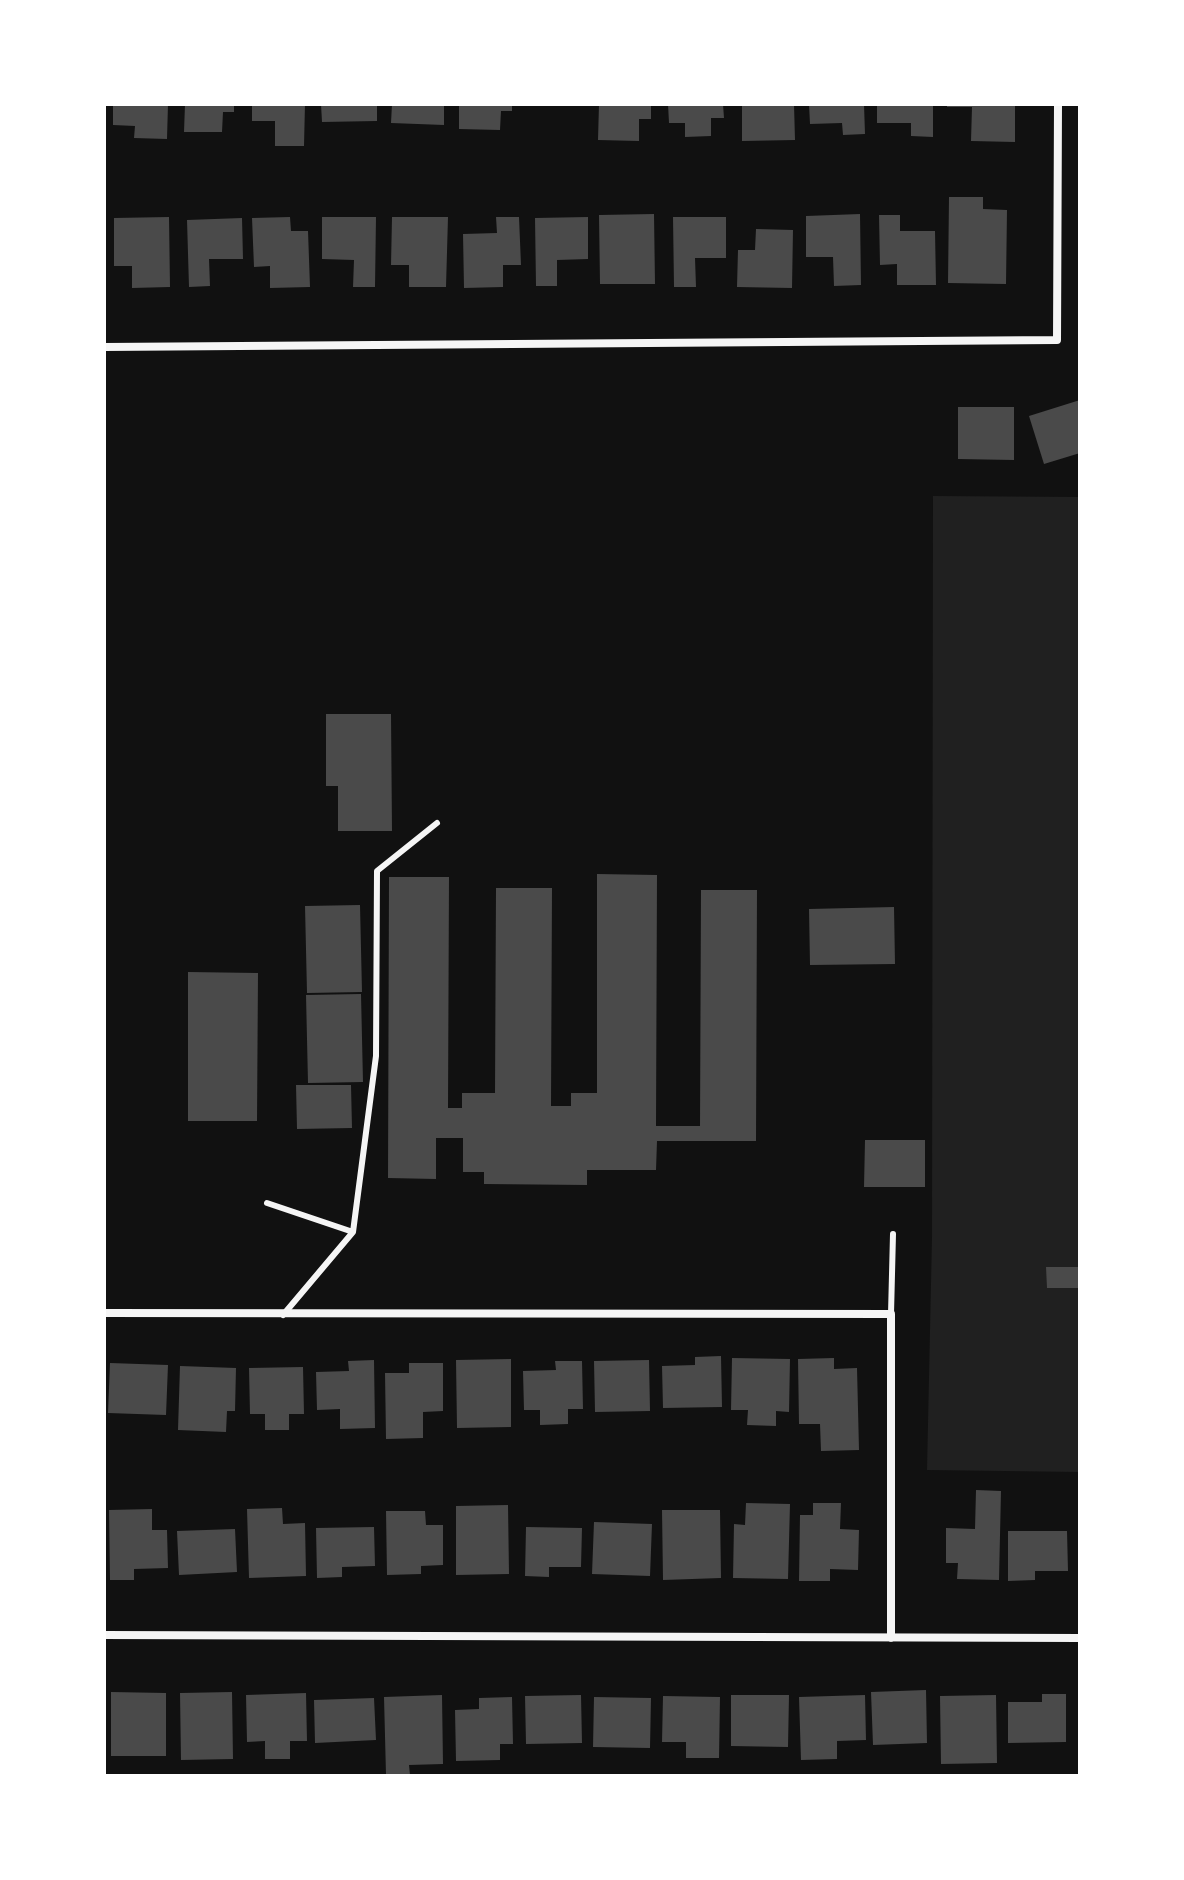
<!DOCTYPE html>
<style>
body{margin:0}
#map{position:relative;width:1184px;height:1880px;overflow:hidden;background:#111;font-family:"Golos Text",sans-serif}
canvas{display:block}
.frame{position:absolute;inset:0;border:106px solid #fff;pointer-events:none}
</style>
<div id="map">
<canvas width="1184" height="1880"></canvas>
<div class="frame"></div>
</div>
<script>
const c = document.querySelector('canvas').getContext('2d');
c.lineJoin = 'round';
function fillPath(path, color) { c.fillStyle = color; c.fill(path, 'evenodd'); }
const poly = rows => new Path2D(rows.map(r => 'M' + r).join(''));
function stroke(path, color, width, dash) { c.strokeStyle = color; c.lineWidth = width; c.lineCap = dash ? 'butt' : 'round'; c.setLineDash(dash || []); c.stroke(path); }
const green = poly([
 [933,496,1080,497,1080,1472,927,1470,932,1237]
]);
const building = poly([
 [113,104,168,104,167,139,134,138,135,126,113,125],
 [185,104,234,104,234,112,223,112,222,132,184,132],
 [252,104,305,104,304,146,275,146,275,121,252,121],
 [321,104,377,104,377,121,322,122],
 [392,104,444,104,444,125,391,123],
 [459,104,512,104,512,111,501,111,500,130,459,129],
 [599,104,651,104,651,119,639,119,639,141,598,140],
 [668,104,723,104,724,118,711,118,711,136,685,137,685,123,669,123],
 [742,104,794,104,795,140,742,141],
 [809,104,864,104,865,134,843,135,842,123,810,124],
 [877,104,933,104,933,137,911,136,911,123,877,123],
 [947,104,1015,104,1015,142,971,141,972,107,947,107],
 [949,197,983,197,983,209,1007,210,1006,284,948,283],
 [654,214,655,284,600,284,599,215],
 [860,214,861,285,834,286,833,257,806,257,806,216],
 [879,215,900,215,900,231,935,231,936,285,897,285,897,264,880,265],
 [169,217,170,287,132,288,132,266,114,266,114,218],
 [290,217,291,231,308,231,310,287,270,288,270,266,254,267,252,218],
 [322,217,376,217,375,287,353,287,354,260,322,259],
 [392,217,448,217,446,287,409,287,409,265,391,265],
 [496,217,519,217,521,265,503,265,503,287,464,288,463,234,497,233],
 [588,217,588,259,557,260,557,286,536,286,535,218],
 [673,217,726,217,726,258,695,258,696,287,674,287],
 [242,218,243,259,209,259,210,286,189,287,187,220],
 [756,229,793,230,792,288,737,287,738,250,755,250],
 [1080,400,1080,453,1044,464,1029,416],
 [958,407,1014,407,1014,460,958,459],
 [326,714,391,714,392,831,338,831,338,786,326,786],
 [597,874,657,875,656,1126,700,1126,701,890,757,890,756,1141,657,1141,656,1170,587,1170,587,1185,484,1184,484,1172,463,1172,463,1138,436,1138,436,1179,388,1178,389,877,449,877,448,1108,462,1108,462,1093,495,1093,496,888,552,888,551,1106,571,1106,571,1093,597,1093],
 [360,905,362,992,307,993,305,906],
 [894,907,895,964,810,965,809,909],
 [188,972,258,973,257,1121,188,1121],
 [361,994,363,1082,308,1083,306,995],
 [296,1085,351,1085,352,1128,297,1129],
 [865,1140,925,1140,925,1187,864,1187],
 [1046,1267,1080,1267,1080,1288,1047,1288],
 [721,1356,722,1407,663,1408,662,1366,695,1365,695,1357],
 [732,1358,790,1359,789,1412,776,1411,776,1426,747,1425,748,1410,731,1410],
 [834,1358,834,1369,857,1368,859,1450,821,1451,820,1424,799,1424,798,1359],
 [511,1359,511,1427,457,1428,456,1360],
 [374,1360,375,1428,340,1429,340,1409,317,1410,316,1372,349,1371,348,1361],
 [649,1360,650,1411,595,1412,594,1361],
 [555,1361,582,1361,583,1409,568,1409,568,1424,540,1425,540,1410,524,1410,523,1371,556,1370],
 [110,1363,168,1365,166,1415,108,1413],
 [409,1363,443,1363,443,1411,423,1412,423,1438,386,1439,385,1373,409,1373],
 [180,1366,236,1368,235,1411,227,1411,226,1432,178,1430],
 [303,1367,304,1414,289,1414,289,1430,265,1430,265,1414,250,1414,249,1368],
 [976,1490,1001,1491,999,1580,957,1579,958,1563,946,1563,946,1528,975,1529],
 [746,1503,790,1504,788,1579,733,1578,734,1524,745,1525],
 [813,1503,841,1503,840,1529,859,1530,858,1570,830,1569,830,1581,799,1581,800,1515,813,1515],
 [508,1505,509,1574,456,1575,456,1506],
 [282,1508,283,1524,305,1523,306,1576,249,1578,247,1509],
 [152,1509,152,1530,167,1530,168,1568,134,1569,134,1580,110,1580,109,1510],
 [662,1510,720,1510,721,1578,663,1580],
 [386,1511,425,1511,426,1525,443,1525,443,1565,421,1566,421,1574,387,1575],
 [594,1522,652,1524,650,1576,592,1574],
 [374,1527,375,1566,342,1567,342,1577,317,1578,316,1528],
 [526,1527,582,1528,581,1567,549,1567,549,1577,525,1576],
 [235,1529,237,1572,179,1575,177,1531],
 [1008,1531,1067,1531,1068,1571,1035,1571,1035,1580,1008,1581],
 [926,1690,927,1743,873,1745,871,1692],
 [111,1692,166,1693,166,1756,111,1756],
 [232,1692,233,1759,181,1760,180,1693],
 [306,1693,307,1741,290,1741,290,1759,265,1759,265,1741,247,1742,246,1695],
 [1042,1694,1066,1694,1066,1742,1008,1743,1008,1702,1042,1702],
 [442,1695,443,1764,409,1765,410,1775,386,1775,384,1697],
 [581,1695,582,1743,526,1744,525,1696],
 [731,1695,789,1695,788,1747,731,1746],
 [865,1695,866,1740,837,1741,837,1759,801,1760,799,1697],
 [996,1695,997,1763,941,1764,940,1696],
 [663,1696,720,1697,719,1758,686,1758,686,1742,662,1742],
 [512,1697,513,1744,500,1744,500,1760,456,1761,455,1710,479,1709,479,1698],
 [594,1697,651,1698,650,1748,593,1747],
 [374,1698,376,1740,315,1743,314,1700]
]);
const service = poly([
 [267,1203,353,1232],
 [891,1314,893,1234],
 [283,1315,353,1232,376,1056,377,871,437,823]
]);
const minor = poly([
 [104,347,1057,340,1058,104],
 [104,1313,891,1314,891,1638],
 [104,1635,1080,1638]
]);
fillPath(green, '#202020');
fillPath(building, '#4a4a4a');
stroke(service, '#f5f5f5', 6);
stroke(minor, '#f5f5f5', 8);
</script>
